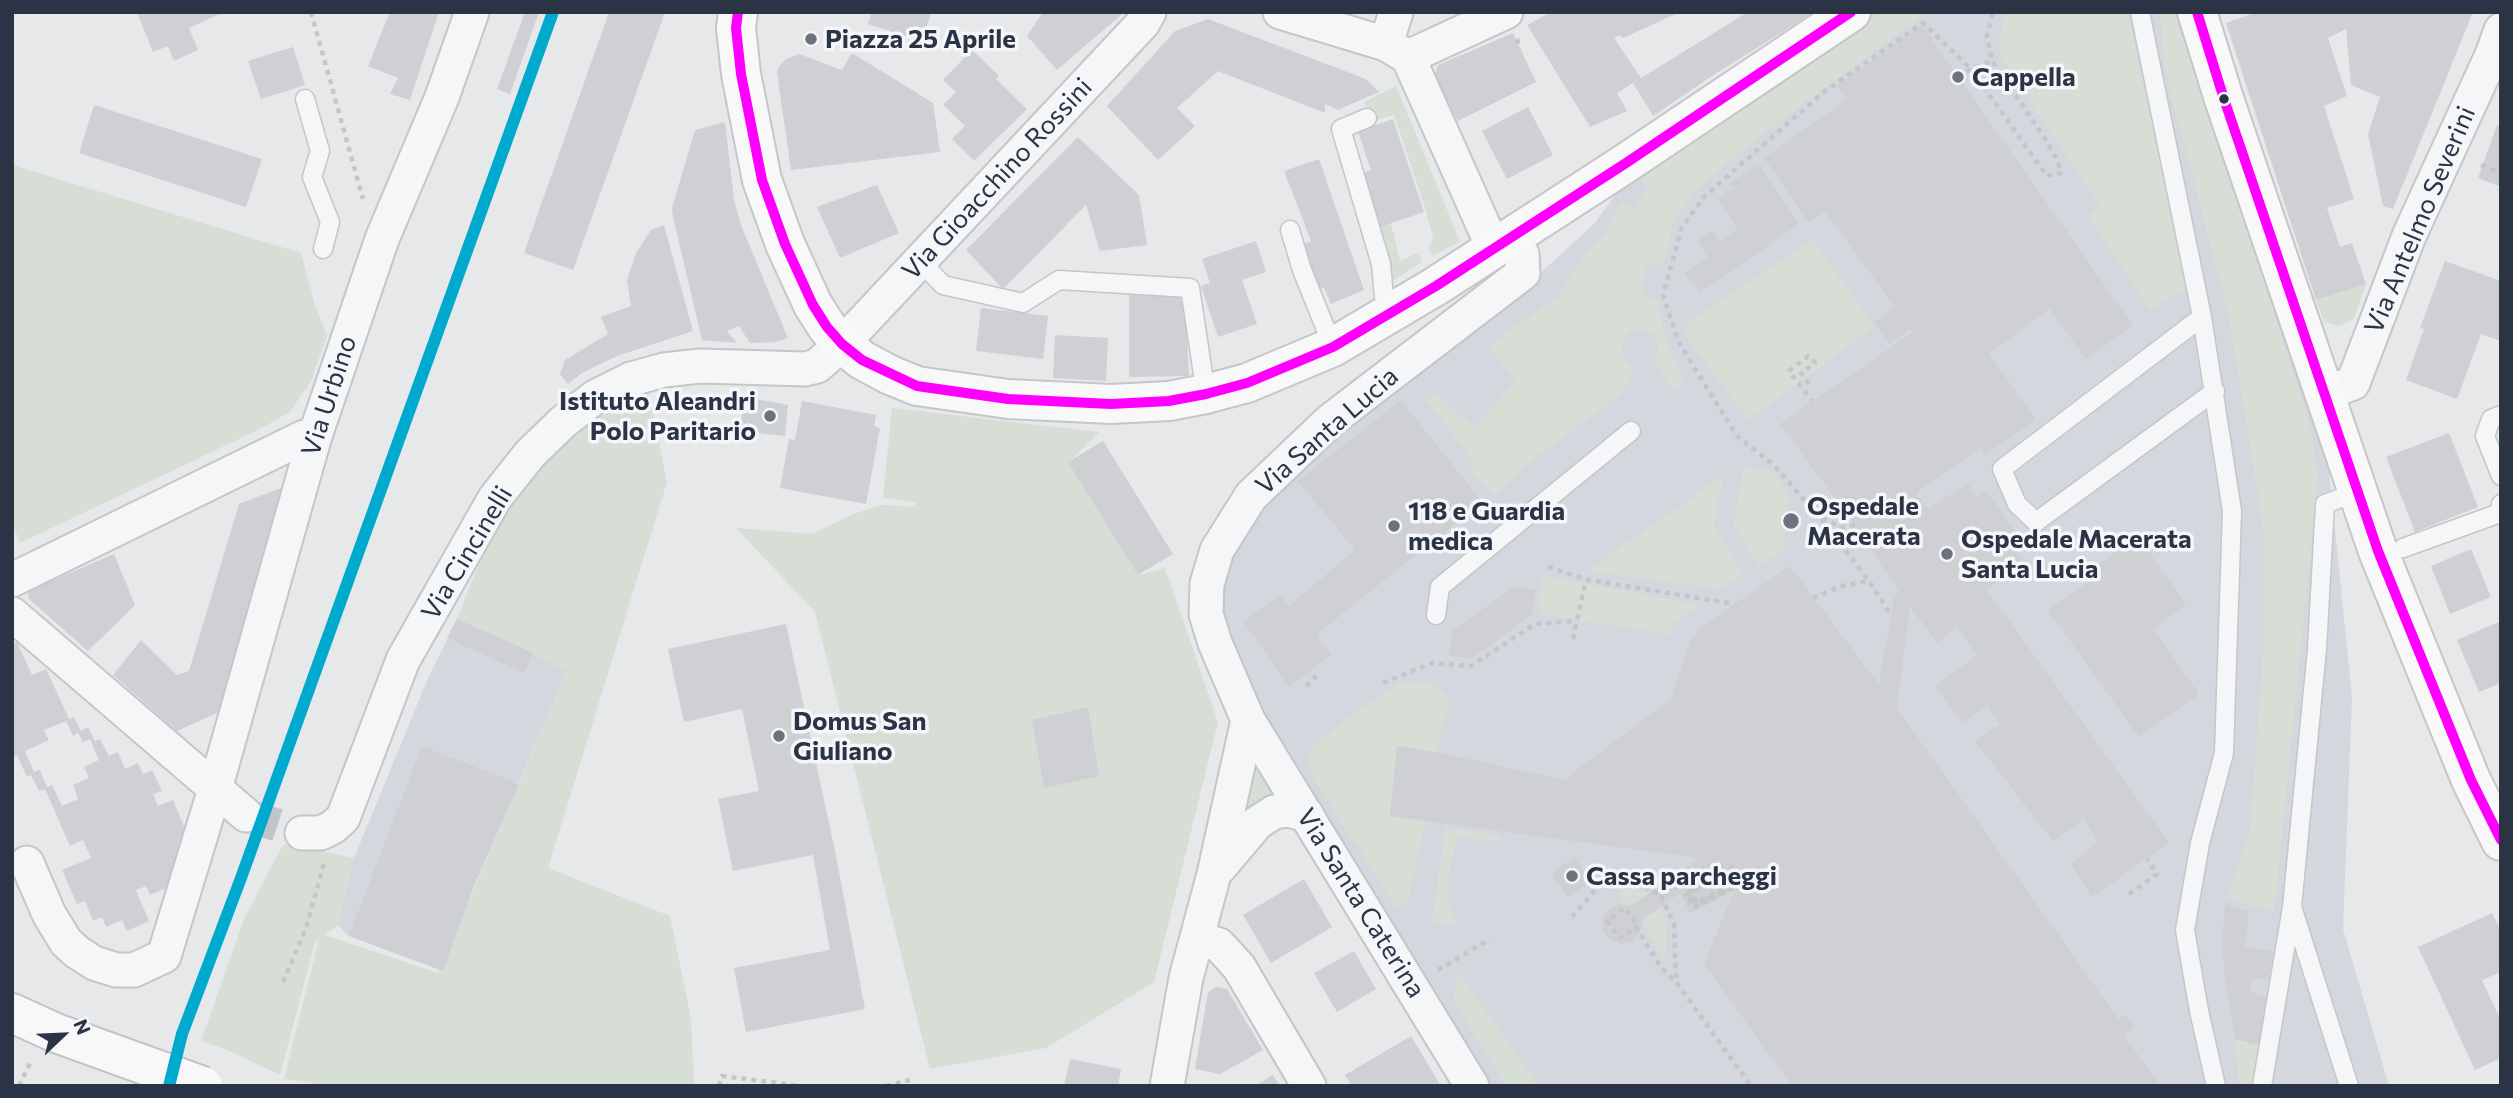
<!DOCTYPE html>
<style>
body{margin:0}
#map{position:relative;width:2513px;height:1098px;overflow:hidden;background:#e6e8ea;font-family:Commissioner,sans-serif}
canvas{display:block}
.frame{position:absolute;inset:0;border:14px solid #2b3445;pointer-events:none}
.north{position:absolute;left:28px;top:1000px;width:70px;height:70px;-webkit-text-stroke:5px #f4f6f9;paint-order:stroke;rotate:67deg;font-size:19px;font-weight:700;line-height:28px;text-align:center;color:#2b3445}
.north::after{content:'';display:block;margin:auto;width:24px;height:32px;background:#2b3445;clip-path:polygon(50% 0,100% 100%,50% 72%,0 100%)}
</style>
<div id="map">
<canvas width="2513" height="1098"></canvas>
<div class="frame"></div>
<div class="north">N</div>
</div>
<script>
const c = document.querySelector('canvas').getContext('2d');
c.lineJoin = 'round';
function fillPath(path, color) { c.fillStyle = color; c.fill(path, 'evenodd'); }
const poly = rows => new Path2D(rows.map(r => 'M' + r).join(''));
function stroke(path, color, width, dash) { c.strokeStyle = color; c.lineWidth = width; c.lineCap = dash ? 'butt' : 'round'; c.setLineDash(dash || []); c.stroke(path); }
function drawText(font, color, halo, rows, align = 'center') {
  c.font = font + ' Commissioner,sans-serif'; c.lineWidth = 7; c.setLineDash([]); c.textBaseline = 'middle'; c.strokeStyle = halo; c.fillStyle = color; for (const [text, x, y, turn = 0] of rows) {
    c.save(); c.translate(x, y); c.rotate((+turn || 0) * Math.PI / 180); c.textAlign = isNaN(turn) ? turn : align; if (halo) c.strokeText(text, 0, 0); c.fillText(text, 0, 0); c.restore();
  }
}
const built = poly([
 [1866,12,2182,12,2325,430,2352,698,2343,929,2389,1086,1484,1086,1241,681,1221,625,1219,584,1226,556,1271,487,1535,278,1594,224,1631,173],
 [457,619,534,653,567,671,474,886,443,971,349,936,338,925,354,858,427,681]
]);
const green = poly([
 [1880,12,1928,12,1768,130,1692,193,1672,225,1664,265,1645,262,1643,295,1657,299,1664,336,1685,381,1675,391,1655,361,1658,351,1656,338,1646,330,1633,330,1625,336,1622,348,1623,357,1633,368,1623,393,1525,466,1495,496,1471,472,1475,463,1426,400,1435,393,1474,427,1517,380,1487,347,1557,297,1586,253,1604,234,1621,202,1635,210,1648,186,1637,176],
 [2006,12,2127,12,2189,287,2150,311,2089,217,2100,206,2002,58,1999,39],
 [2159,12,2173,12,2206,95,2202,97,2208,114,2211,114,2311,429,2318,479,2274,912,2226,898,2250,830,2264,639,2265,540,2228,312,2163,63,2162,25],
 [1396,86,1460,241,1433,256,1429,249,1433,238,1426,211,1394,115,1373,121,1364,102],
 [12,165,301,253,315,305,327,336,311,381,290,412,258,430,20,543,12,521],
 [1391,223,1400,261,1418,253,1422,262,1387,284,1388,258,1380,226],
 [1813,239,1874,327,1749,420,1685,336,1689,321],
 [2366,284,2354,319,2339,326,2324,322,2316,300],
 [648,389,667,482,548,868,670,916,691,1018,694,1086,317,1086,310,1082,284,1079,319,939,315,942,280,1075,230,1051,201,1041,244,919,283,845,290,844,354,858,338,925,325,935,438,973,567,671,457,619,496,520,529,470,589,417],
 [892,408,1099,432,1069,462,1138,575,1165,568,1218,722,1154,982,1046,1048,930,1069,815,612,736,528,812,534,856,513,881,505,915,507,915,502,883,498],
 [1744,467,1772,471,1789,494,1783,551,1759,566,1733,525],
 [1723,476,1714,527,1744,575,1721,589,1586,571],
 [1541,575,1578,582,1701,605,1671,623,1674,635,1539,614],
 [1402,681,1432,684,1450,699,1436,752,1397,746,1390,816,1425,822,1408,902,1395,907,1365,859,1357,842,1352,841,1316,781,1308,762,1312,746,1356,712],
 [1253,759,1274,795,1251,805,1245,811],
 [1445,827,1502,836,1501,840,1489,841,1457,837,1448,877,1447,898,1458,926,1432,923],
 [1617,887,1635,888,1646,893,1656,901,1663,911,1667,934,1664,962,1633,904,1623,902],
 [1458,971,1539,1086,1506,1086,1453,999],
 [2235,1039,2259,1045,2254,1086,2239,1086]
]);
const building = poly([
 [137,12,224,12,189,28,198,50,174,61,168,46,153,52],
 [390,12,439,12,410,100,390,94,398,78,368,66],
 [525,12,539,12,510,94,497,89],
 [609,12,665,12,573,270,524,253],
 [872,12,932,12,921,41,868,24],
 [1043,12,1119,12,1121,15,1057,70,1027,36],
 [1551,12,1680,12,1623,38,1620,35,1614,38,1641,78,1748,12,1814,12,1712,76,1653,116,1633,83,1617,93,1627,111,1590,127,1527,25],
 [2257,12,2473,12,2393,209,2383,206,2368,134,2380,97,2351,85,2346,29,2328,38,2347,96,2324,106,2354,199,2327,208,2340,247,2352,243,2366,284,2316,300,2226,23],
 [1208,19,1366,79,1379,92,1338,110,1325,104,1325,113,1218,71,1177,108,1195,126,1158,160,1107,106,1175,31],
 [1922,25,2133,326,2086,359,2050,309,1989,353,2035,419,1986,455,1980,448,1916,493,1928,509,1968,483,1976,497,1985,490,2004,515,2022,541,2014,547,2025,561,1987,590,2169,843,2092,897,2071,864,2097,842,2084,819,2053,841,1975,741,2000,724,1987,706,1962,723,1935,686,1977,655,1957,627,1938,643,1910,607,1897,708,2119,1020,2125,1014,2134,1027,2124,1036,2161,1086,1792,1086,1704,964,1734,891,1690,913,1680,893,1641,921,1640,933,1632,941,1621,944,1610,940,1603,930,1603,919,1609,909,1619,904,1631,906,1699,858,1390,816,1397,746,1436,752,1564,780,1672,698,1690,641,1701,627,1790,566,1879,685,1894,598,1899,592,1855,525,1780,424,1913,332,1910,329,1889,344,1874,322,1895,307,1825,211,1809,222,1764,158,1847,99,1837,86],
 [1513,33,1536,82,1458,121,1434,78,1438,65],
 [293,47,305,85,261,99,248,61],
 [972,50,999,76,996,79,1027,109,974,161,952,139,965,126,943,105,956,92,943,80],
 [852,53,933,103,940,152,791,170,777,73,779,66,786,59,799,54,842,70],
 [94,105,262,159,246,207,79,153],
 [1528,107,1553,155,1507,179,1482,131],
 [1393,119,1424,212,1377,228,1358,175,1371,170,1358,131],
 [725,122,734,200,741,225,788,338,776,342,750,343,739,326,727,331,737,343,702,340,673,217,672,208,695,130],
 [2497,125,2501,126,2501,187,2478,178],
 [1078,137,1139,195,1147,245,1100,251,1086,205,1003,289,966,250],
 [1319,159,1364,290,1331,304,1324,287,1317,290,1300,245,1311,241,1284,171],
 [1758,164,1799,224,1700,293,1685,273,1708,257,1697,241,1713,230,1720,241,1738,228,1717,199,1733,188,1729,184],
 [877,185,899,233,840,258,817,207],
 [664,225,693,331,617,356,582,373,568,384,560,374,565,360,608,334,601,317,631,306,627,280,636,253,651,230],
 [1256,241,1266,272,1242,280,1257,324,1218,337,1201,286,1210,283,1202,259],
 [2445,261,2501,281,2501,341,2481,334,2457,399,2406,380,2424,329,2420,328],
 [1129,295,1185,296,1189,376,1129,377],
 [981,308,1048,316,1043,359,976,351],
 [1055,335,1108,338,1106,381,1053,378],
 [744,397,788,405,785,436,740,431],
 [1401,400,1482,502,1316,635,1331,655,1289,687,1243,621,1280,595,1289,606,1355,550,1298,481],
 [802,401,876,415,874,426,880,428,866,504,780,488,789,439,795,440],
 [2449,433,2478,507,2415,532,2386,457],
 [1103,441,1173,554,1138,575,1068,462],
 [291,484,221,711,177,731,113,675,141,640,177,675,189,671,239,504],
 [2138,536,2186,605,2153,629,2199,694,2139,737,2048,610,2097,576,2092,569],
 [2471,549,2491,597,2450,614,2431,566],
 [114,554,135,605,88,651,29,599,28,591],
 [1514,587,1536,590,1532,615,1472,658,1449,656,1453,630],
 [457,619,534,653,524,673,447,638],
 [2501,621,2501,683,2479,692,2457,640],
 [786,624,835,851,865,1009,746,1032,734,968,830,950,813,855,733,871,718,799,759,791,742,709,684,722,668,649],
 [17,642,32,675,46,669,69,719,74,717,81,731,88,727,95,741,100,739,109,756,118,752,125,769,138,763,143,774,152,770,162,791,153,794,158,806,173,800,189,838,178,843,188,868,170,877,173,885,150,895,146,886,136,890,149,921,127,931,122,920,106,927,102,917,93,921,85,901,77,904,62,870,91,858,83,840,70,846,45,789,39,791,31,775,27,777,17,755,12,757,12,644],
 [66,721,73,736,78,733,83,742,90,739,99,760,84,767,89,778,73,785,78,799,62,806,52,785,47,787,40,770,34,772,25,751,49,740,44,730],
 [1088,707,1099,776,1044,788,1032,720],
 [422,746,519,784,474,886,443,971,349,936],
 [1574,857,1591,880,1568,897,1551,874],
 [1304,879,1332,927,1271,963,1243,915],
 [2225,904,2249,911,2245,946,2273,952,2268,980,2253,978,2250,992,2266,997,2259,1045,2235,1039,2226,988,2222,942],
 [2492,913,2501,931,2501,972,2482,980,2501,1021,2501,1058,2475,1070,2418,947],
 [1354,951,1376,989,1337,1012,1314,973],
 [1216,987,1227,989,1263,1050,1220,1074,1195,1069,1208,992],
 [1411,1036,1441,1086,1352,1086,1345,1075],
 [1070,1059,1121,1069,1118,1086,1064,1086],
 [1273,1075,1280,1086,1255,1086]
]);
const minorTunnel = poly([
 [246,815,302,833]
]);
const path = poly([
 [311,12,363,199],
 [1517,39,1520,49],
 [1958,77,1971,69,1992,61],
 [2481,165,2501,173],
 [1809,384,1801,373,1815,363,1808,356,1789,371,1812,401],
 [1821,519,1869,581,1891,615],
 [1855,525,1841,527,1818,516,1775,466,1737,436,1679,343,1663,295,1682,227,1705,196,1825,91,1923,23,1971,69,2047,176,2061,173,2058,162,2044,137,1992,61,1987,36,1993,12],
 [1548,567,1589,580,1729,603],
 [1813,598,1841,586,1869,581],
 [1573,639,1585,584,1589,581],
 [1383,683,1432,663,1471,666,1535,624,1576,621],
 [1306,686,1315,678,1310,671],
 [1734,867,1698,873,1661,896,1674,924,1676,982,1751,1086],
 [1698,873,1704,886,1686,895,1693,908,1735,887,1727,873,1688,893,1695,906,1733,887,1726,872,1689,891,1696,904,1732,887,1724,872,1690,890,1697,902,1730,886],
 [2129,894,2157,874,2147,859],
 [1572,917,1597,888,1612,879,1633,880,1661,896],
 [1635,923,1624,908,1607,921,1620,938,1636,927,1660,966,1675,982],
 [1438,970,1490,939],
 [283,982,306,928,324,864],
 [19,1086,31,1061],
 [719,1086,722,1076,801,1086],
 [886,1086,910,1080]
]);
const service = poly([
 [2140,12,2202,317,2232,511,2224,753,2200,843,2185,930,2199,1011,2216,1086],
 [305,99,320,151,312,177,330,222,323,249],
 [1367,118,1341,129,1381,264,1384,297,1392,314],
 [1290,230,1302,270,1333,347],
 [920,261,943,285,1023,303,1059,280,1190,288,1206,394],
 [2202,317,2002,469,2017,504,2036,522,2215,391],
 [2501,415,2491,419,2485,436,2501,476],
 [2403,548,2500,513,2501,504],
 [1436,615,1440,587,1631,431],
 [2293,910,2349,1086],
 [2262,1086,2292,907,2317,649,2325,504,2357,492]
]);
const minor = poly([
 [1280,12,1386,44,1408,57],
 [1386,44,1396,12],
 [1408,57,1493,247],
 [1408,57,1506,12],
 [2324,394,2353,383,2409,236,2492,55,2501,30],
 [12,580,304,437,314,439],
 [12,614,246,815],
 [302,833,321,833,333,827,343,818,403,660,495,498,530,454,563,422,595,397,631,379,664,370,700,366,805,369,817,366,842,344,1143,23,1149,12],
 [27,863,49,914,66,942,77,952,94,963,116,970,134,970,164,956,215,789,314,439,382,239,442,97,472,12],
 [1219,868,1257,823,1274,812,1289,810,1307,815],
 [1197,938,1219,945,1239,967,1309,1086],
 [1167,1086,1186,978,1214,874,1248,720],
 [1472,1086,1248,720,1215,643,1206,614,1207,584,1217,550,1251,496,1331,420,1523,273,1522,254,1510,237]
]);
const secondary = poly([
 [738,12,736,28,741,74,762,180,785,244,813,305,827,327,842,344,862,360,890,375,917,386,1008,399,1111,404,1169,401,1206,394,1247,383,1333,347,1436,286,1626,163,1851,12],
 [2197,12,2224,99,2378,551,2471,780,2501,841]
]);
const primary = poly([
 [12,1013,56,1033]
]);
const primaryBridge = poly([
 [56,1033,203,1086]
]);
const bus1 = poly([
 [738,12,736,28,741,74,762,180,785,244,813,305,827,327,842,344,862,360,917,386,1008,399,1111,404,1169,401,1206,394,1247,383,1333,347,1436,286,1626,163,1851,12],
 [2197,12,2224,99,2378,551,2471,780,2501,840]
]);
const rail1 = poly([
 [169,1086,182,1034,241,878,553,12]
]);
const markers = [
 [811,39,7,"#6c737f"],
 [1958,77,7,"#6c737f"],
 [2224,99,6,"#2b3445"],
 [770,416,7,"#6c737f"],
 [1791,521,9,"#6c737f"],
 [1394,526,7,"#6c737f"],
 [1947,554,7,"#6c737f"],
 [779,736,7,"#6c737f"],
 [1572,876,7,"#6c737f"]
];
const poiNames = [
 ["Piazza 25 Aprile",825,39],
 ["Cappella",1972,77],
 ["Istituto Aleandri",756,401,"right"],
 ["Polo Paritario",756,431,"right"],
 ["Ospedale",1807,506],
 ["Macerata",1807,536],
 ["118 e Guardia",1408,511],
 ["medica",1408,541],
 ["Ospedale Macerata",1961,539],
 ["Santa Lucia",1961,569],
 ["Domus San",793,721],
 ["Giuliano",793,751],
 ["Cassa parcheggi",1586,876]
];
const streetNames = [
 ["Via Gioacchino Rossini",997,179,-47],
 ["Via Antelmo Severini",2420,220,-67],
 ["Via Urbino",329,396,-72],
 ["Via Santa Lucia",1327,431,-41],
 ["Via Cincinelli",467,553,-59],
 ["Via Santa Caterina",1361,903,58]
];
fillPath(built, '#d4d7dd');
fillPath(green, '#d6ded6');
fillPath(building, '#ced0d3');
stroke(minorTunnel, '#c1c4c9', 33, [33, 17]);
stroke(service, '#c4c6c8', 21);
stroke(minor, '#c4c6c8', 37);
stroke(secondary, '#c4c6c8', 42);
stroke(primary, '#c2c5c8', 42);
stroke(path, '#c5c6ca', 4.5, [5, 5]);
stroke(service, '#f5f6f7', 18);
stroke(minor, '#f5f6f7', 33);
stroke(secondary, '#f8f8f8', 38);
stroke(primary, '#f8f8f8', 38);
stroke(primaryBridge, '#c2c5c8', 42, []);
stroke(primaryBridge, '#f8f8f8', 38);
stroke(bus1, '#f0f', 10);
stroke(rail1, '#00a9ce', 12);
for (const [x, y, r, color] of markers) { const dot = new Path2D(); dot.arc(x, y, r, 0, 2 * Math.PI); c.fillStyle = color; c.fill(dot); stroke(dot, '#f4f6f9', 2.5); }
drawText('bold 26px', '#2b3445', '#f4f6f9', poiNames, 'left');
drawText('26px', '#2b3445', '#f4f6f9', streetNames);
</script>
